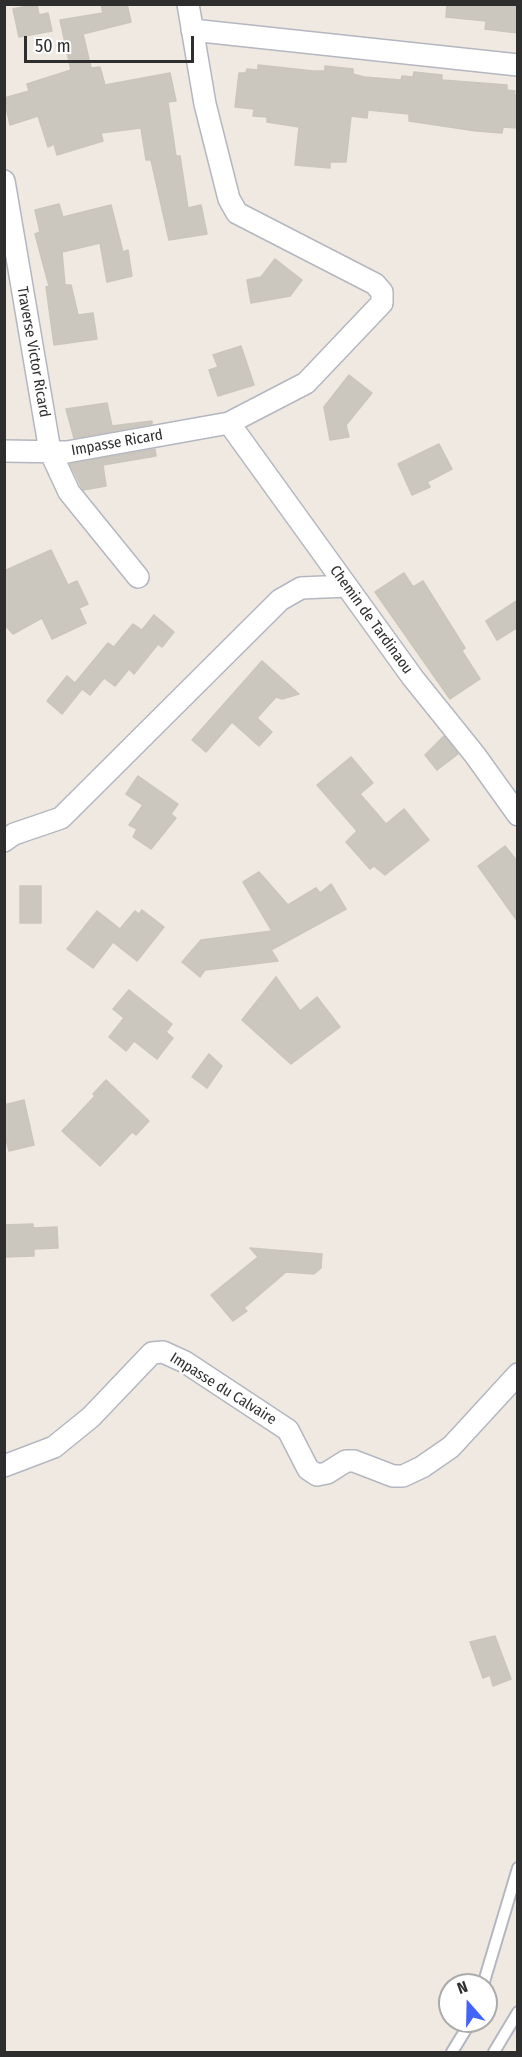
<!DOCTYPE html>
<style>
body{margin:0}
#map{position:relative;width:522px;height:2057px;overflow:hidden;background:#efe9e1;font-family:"Fira Sans Condensed",sans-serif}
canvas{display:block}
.frame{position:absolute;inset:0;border:6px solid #2e2e2e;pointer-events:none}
.north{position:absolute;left:438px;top:1973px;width:60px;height:60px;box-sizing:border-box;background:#fff;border:2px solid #ababab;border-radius:50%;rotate:340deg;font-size:16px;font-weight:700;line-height:24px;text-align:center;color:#2e2e2e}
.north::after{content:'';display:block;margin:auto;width:21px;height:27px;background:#4264fb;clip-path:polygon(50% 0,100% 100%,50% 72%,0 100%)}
.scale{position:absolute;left:24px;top:36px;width:170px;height:27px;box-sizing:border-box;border:3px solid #2e2e2e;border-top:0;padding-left:8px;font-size:18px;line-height:21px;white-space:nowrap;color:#2e2e2e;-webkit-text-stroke:4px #fff;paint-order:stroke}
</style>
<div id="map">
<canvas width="522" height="2057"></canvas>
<div class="frame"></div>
<div class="north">N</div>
<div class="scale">50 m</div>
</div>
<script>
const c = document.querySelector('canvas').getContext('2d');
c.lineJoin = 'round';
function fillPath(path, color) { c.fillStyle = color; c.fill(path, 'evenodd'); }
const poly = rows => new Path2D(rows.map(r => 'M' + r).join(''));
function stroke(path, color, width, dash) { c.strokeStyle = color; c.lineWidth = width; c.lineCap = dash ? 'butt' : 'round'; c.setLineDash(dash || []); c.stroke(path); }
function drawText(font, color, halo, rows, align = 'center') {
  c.font = font + ' "Fira Sans Condensed",sans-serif'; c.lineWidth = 4.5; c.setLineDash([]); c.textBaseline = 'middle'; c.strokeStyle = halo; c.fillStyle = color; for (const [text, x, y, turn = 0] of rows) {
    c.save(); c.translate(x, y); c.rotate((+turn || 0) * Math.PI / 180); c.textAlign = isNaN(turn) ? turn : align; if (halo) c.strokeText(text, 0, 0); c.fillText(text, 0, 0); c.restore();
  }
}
const building = poly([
 [37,4,39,15,48,13,52,31,19,37,13,9,37,4],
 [101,4,127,4,131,22,83,34,91,68,100,67,105,85,170,73,176,101,168,102,176,156,180,156,188,208,201,205,207,234,169,240,151,160,146,160,141,128,101,133,103,141,57,155,54,144,48,147,38,116,10,125,4,98,29,91,27,84,71,70,60,20,103,13,101,4],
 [447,4,518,4,518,33,485,29,486,21,446,17,447,4],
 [258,65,313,71,325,71,325,66,353,69,353,74,364,77,401,80,402,76,413,77,414,72,442,75,442,80,507,85,507,90,515,91,514,95,518,95,518,128,503,127,502,133,476,131,409,121,409,114,368,110,367,118,351,116,346,162,330,162,330,168,295,165,299,127,267,122,267,117,253,116,254,109,235,107,239,73,246,73,247,69,258,70,258,65],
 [59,204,63,217,111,205,123,252,128,250,132,276,107,282,100,243,62,252,65,285,71,285,78,315,93,313,97,339,54,345,46,287,49,286,35,234,40,232,35,210,59,204],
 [275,259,302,280,290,296,251,303,247,280,261,277,275,259],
 [241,346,254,385,218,396,209,370,218,367,213,355,241,346],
 [349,375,372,393,346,425,349,437,330,440,324,407,349,375],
 [107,403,112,426,152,421,152,424,74,438,66,409,107,403],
 [439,444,452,469,427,482,430,487,412,495,398,464,439,444],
 [155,449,156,456,103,465,106,486,83,490,70,464,155,449],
 [51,550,68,585,77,581,88,604,79,608,86,623,52,639,42,618,13,634,4,624,4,571,51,550],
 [404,573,413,587,423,581,465,648,462,651,480,679,450,699,375,592,404,573],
 [518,600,518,627,497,640,486,621,518,600],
 [154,615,174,632,162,647,158,644,134,674,129,669,115,686,104,678,90,695,82,689,62,714,47,701,67,676,75,683,108,643,114,647,133,624,142,630,154,615],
 [262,661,299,694,282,699,276,697,257,718,272,732,259,746,232,722,206,752,192,740,262,661],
 [444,736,458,754,437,770,425,755,444,736],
 [351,757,373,783,360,794,386,824,404,809,429,840,385,875,374,866,370,869,346,842,357,831,317,785,351,757],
 [138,776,178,804,171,814,176,818,151,849,133,837,137,829,129,825,143,805,126,794,138,776],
 [505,846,518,862,518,922,478,866,505,846],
 [259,872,288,905,316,888,320,893,331,884,346,909,271,950,278,961,205,970,200,977,182,962,201,940,272,931,243,882,259,872],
 [20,886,41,886,41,923,20,923,20,886],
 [142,910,164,927,137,961,113,942,93,968,67,949,97,911,120,929,135,911,139,914,142,910],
 [276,977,300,1011,317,997,340,1027,291,1064,242,1020,276,977],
 [129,990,172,1024,166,1032,173,1038,157,1059,134,1041,126,1051,109,1037,124,1018,113,1009,129,990],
 [209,1054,222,1066,207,1088,192,1077,209,1054],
 [106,1080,149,1121,136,1135,132,1132,100,1166,62,1131,95,1096,93,1094,106,1080],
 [24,1100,34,1145,9,1151,4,1131,4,1105,24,1100],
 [33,1224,33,1228,57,1227,58,1248,34,1249,34,1256,4,1257,4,1225,33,1224],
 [250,1248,322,1254,321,1268,314,1274,286,1272,244,1308,247,1311,233,1321,211,1295,258,1257,250,1248],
 [495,1636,511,1679,493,1686,490,1675,483,1678,470,1642,495,1636]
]);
const service = poly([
 [483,1985,518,1868],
 [452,2052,471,2021],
 [494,2052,518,2012]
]);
const minor = poly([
 [192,30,518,65],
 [4,181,50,451,69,492,138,577],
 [229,423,413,678,475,755,518,815],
 [4,451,67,452,229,423,306,383,382,303,382,292,375,284,237,213,229,199,205,104,188,4],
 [4,841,14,834,61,818,280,600,301,588,346,586],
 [4,1466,54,1447,91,1417,152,1353,163,1352,185,1362,288,1430,308,1469,317,1475,327,1473,346,1461,354,1461,393,1476,403,1476,422,1467,451,1447,518,1374]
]);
const streetNames = [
 ["Traverse Victor Ricard",33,352,80],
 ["Impasse Ricard",117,443,-10],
 ["Chemin de Tardinaou",371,620,54],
 ["Impasse du Calvaire",223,1389,32]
];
fillPath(building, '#cbc7bf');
stroke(building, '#cbc5ba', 1.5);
stroke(service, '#b4b7c1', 14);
stroke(minor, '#b4b7c1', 24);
stroke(service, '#fff', 10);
stroke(minor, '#fff', 21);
drawText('15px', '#2e2e2e', '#fff', streetNames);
</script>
